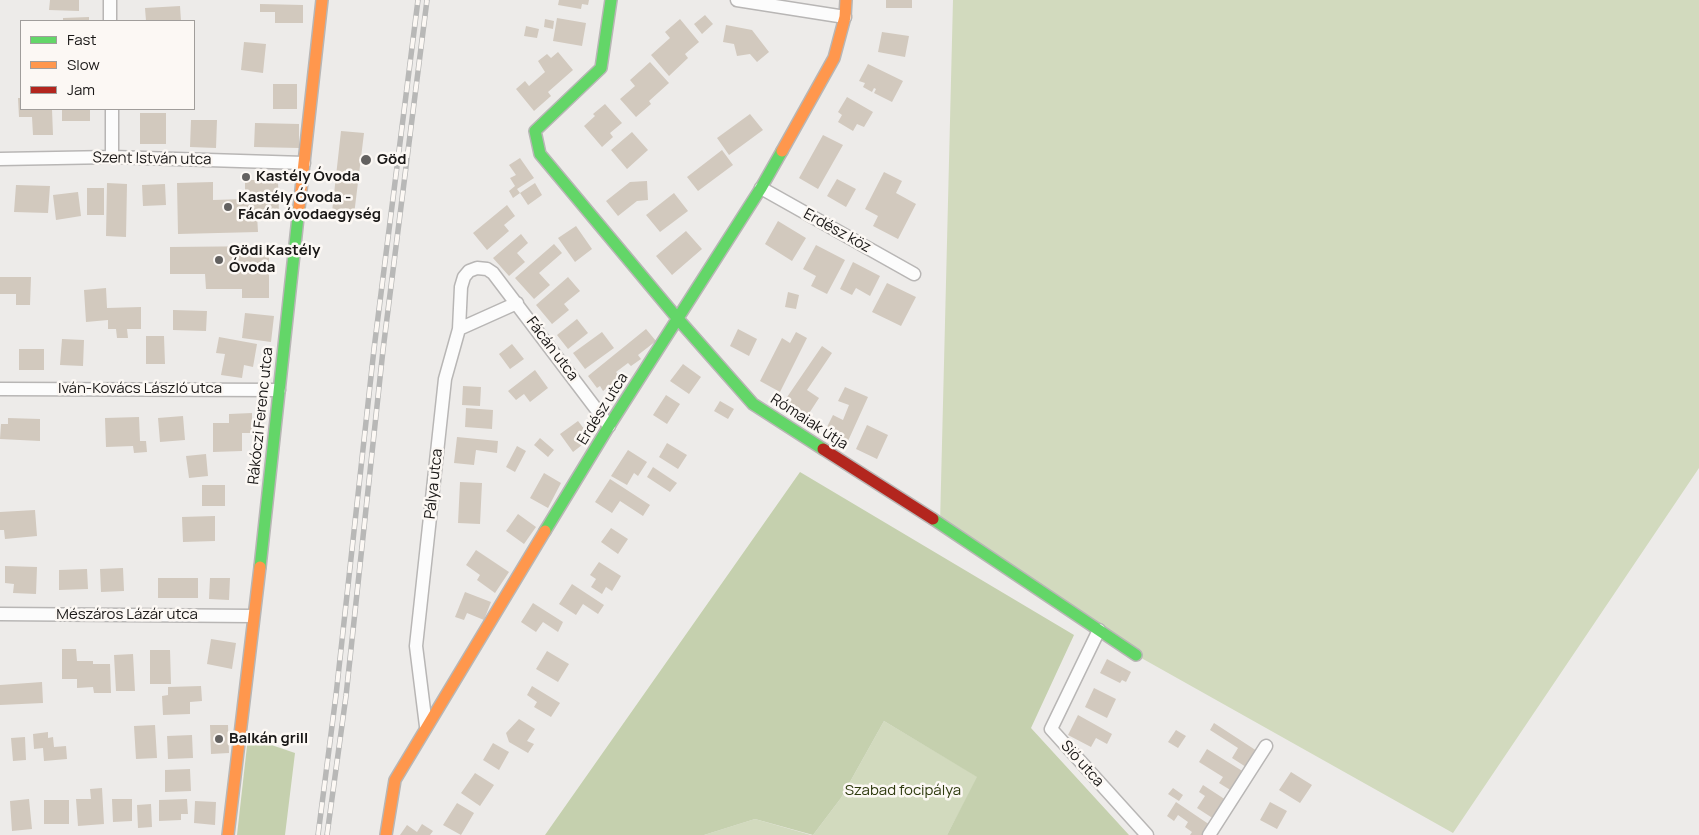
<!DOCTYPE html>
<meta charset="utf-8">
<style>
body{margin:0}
#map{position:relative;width:1699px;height:835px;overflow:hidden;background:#edebe9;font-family:Manrope,sans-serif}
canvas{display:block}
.legend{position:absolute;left:20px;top:20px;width:175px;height:90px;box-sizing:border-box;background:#fcf8f4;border:1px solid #a19e9b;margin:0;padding:6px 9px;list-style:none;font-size:15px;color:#191716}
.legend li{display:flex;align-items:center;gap:10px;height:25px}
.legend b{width:25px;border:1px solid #a19e9b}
</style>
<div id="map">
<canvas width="1699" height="835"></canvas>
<ul class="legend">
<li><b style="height:6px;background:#63d668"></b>Fast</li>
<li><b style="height:6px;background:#ff974d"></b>Slow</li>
<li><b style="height:6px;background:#b3261e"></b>Jam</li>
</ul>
</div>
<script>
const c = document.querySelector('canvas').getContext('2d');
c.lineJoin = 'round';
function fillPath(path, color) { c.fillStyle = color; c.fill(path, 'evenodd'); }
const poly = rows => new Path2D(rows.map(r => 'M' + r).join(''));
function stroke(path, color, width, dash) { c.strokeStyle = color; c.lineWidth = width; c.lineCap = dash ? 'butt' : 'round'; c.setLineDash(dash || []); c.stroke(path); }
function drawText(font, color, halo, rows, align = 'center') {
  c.font = font + ' Manrope,sans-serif'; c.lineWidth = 5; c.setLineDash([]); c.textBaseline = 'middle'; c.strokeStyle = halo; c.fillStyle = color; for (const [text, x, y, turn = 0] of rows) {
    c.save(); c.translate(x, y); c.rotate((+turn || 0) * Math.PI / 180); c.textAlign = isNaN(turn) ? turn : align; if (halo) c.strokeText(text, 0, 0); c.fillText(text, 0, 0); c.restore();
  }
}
const green = poly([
 [953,0,1699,0,1699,468,1453,833,1136,655,940,524],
 [884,721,978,777,947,835,813,835,841,798],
 [755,819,811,835,704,835]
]);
const forest = poly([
 [800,472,1074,635,1031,728,1129,835,947,835,977,777,884,721,841,798,813,835,755,819,704,835,545,835],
 [248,737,295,753,285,835,237,835]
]);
const building = poly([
 [50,0,79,0,79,11,49,10],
 [559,0,589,0,588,5,582,4,581,9,558,5],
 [886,0,912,0,912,8,886,8],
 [260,4,303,5,303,23,275,23,275,12,260,12],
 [180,6,181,21,146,21,145,8],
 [705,15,713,24,702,34,694,24],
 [89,17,89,21,63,21,63,18],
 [557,18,586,23,582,46,553,41],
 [545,19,554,21,553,29,544,27],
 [680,19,699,42,685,54,688,58,669,76,651,55,670,38,665,32],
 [726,25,752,30,769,52,757,62,750,54,737,56,734,44,723,42],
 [526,26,539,29,537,38,524,36],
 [882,32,909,36,905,57,878,52],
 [244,42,266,44,263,73,241,70],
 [558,52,573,70,548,92,551,96,534,111,516,89,525,81,529,86,545,72,538,61,547,54,551,58],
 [650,62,669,83,649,101,651,104,636,117,620,99,635,86,630,80],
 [868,64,903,81,892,102,874,93,876,89,874,88,872,92,863,87,865,83,859,81],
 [273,84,297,84,297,109,273,109],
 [847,97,873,112,864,127,857,124,853,131,838,122,842,115,838,112],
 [18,98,21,98,21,109,52,109,53,135,33,135,32,117,19,117],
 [605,104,622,123,610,133,613,137,602,147,584,126,595,116,593,114],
 [62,109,90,109,90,121,62,121],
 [140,113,166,113,166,144,140,144],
 [750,114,763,130,729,155,717,138],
 [191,120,217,120,216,148,190,147],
 [255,123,299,124,299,148,254,147],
 [341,131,364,133,354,215,332,212],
 [632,132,648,150,627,169,611,150],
 [823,135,843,145,818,189,799,178],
 [722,150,733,165,698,191,687,177],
 [520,158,534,178,517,189,520,193,513,198,509,191,515,186,510,178,516,175,509,165],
 [884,172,902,181,896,193,916,204,898,239,873,226,878,216,865,209],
 [837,179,856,189,846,207,827,196],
 [245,180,278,180,279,215,257,215,258,232,178,234,177,183,213,182,213,200,245,199],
 [647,181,648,200,637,201,618,216,606,201,630,182],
 [107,183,127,184,126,237,106,236],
 [535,183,542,195,528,205,520,193],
 [165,184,166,205,143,206,142,185],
 [16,185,50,186,48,213,14,212],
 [87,188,104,188,104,215,87,215],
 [78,192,81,216,56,220,53,195],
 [674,193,688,211,660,232,646,215],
 [507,205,515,216,504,225,509,231,487,250,473,233],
 [778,221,806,238,792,261,765,244],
 [576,226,592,249,575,262,558,238],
 [686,231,702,249,672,275,656,256],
 [521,234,528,243,517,253,525,262,509,276,493,258],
 [554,244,562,253,539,273,550,285,534,299,515,278],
 [816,245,845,260,827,294,811,286,816,276,803,269],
 [269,246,269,298,242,298,242,289,206,289,205,274,170,274,170,247],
 [853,262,880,276,870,296,856,288,852,295,840,289],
 [0,277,31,277,30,305,16,305,16,294,0,294],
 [568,277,580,291,564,304,569,310,552,324,536,305],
 [887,283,916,297,901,326,872,312],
 [106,288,107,308,141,307,141,329,127,329,128,338,117,338,116,329,108,329,108,320,86,322,84,290],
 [788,292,799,295,796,309,785,307],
 [173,310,207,311,206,331,173,330],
 [245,313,274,316,271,342,242,338],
 [577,319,588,333,568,349,557,335],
 [646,329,656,341,638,355,641,359,631,366,628,363,616,372,620,377,618,379,623,385,614,392,609,386,603,391,600,386,597,388,588,376],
 [738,329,757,339,749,356,730,346],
 [602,332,614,348,585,369,573,353],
 [796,332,807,338,780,392,760,381,782,338,790,343],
 [146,336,164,336,165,364,146,364],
 [219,337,257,344,253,367,244,365,242,378,221,375,225,354,216,353],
 [62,339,84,340,83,366,60,365],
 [512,344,524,359,510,369,499,354],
 [822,346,832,353,807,390,819,398,806,418,783,403],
 [19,349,44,349,44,370,19,370],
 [683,364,701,377,689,394,670,381],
 [535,370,548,388,530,402,524,394,516,400,508,391],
 [463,386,481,387,480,406,462,405],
 [845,387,868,397,848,441,825,431,833,415,843,420,849,405,838,401],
 [666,395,680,404,667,424,653,415],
 [720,401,734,409,728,419,714,411],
 [466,408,493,410,492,429,465,427],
 [252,413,252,433,242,433,242,451,213,452,213,423,229,423,229,414],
 [183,416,185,440,160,442,158,418],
 [139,417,140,441,146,441,147,452,134,453,133,446,106,447,105,418],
 [8,418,40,419,40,441,0,439,1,424,8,424],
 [578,421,591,438,573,452,560,434],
 [867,425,888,435,877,459,856,449],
 [457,437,498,441,497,453,476,450,474,465,454,463],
 [540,438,554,450,548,457,534,445],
 [667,443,687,455,678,469,659,457],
 [517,446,526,451,515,472,506,467],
 [628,450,647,462,638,476,634,473,627,485,611,476],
 [206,454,208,476,189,478,186,456],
 [653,467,677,483,670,492,647,477],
 [544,473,561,483,548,508,530,498],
 [610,479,650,505,643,516,620,501,612,513,595,502],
 [460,482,482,483,480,524,458,523],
 [202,485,225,485,225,506,202,506],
 [35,510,37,536,5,539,4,530,0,530,0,512],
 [518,514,536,527,524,544,506,531],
 [215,516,215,541,183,542,182,517],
 [611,528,628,539,618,554,601,542],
 [476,550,509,572,495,593,477,580,480,575,466,565],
 [599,562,621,576,612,591,606,587,602,594,591,587,596,579,590,575],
 [5,566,37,567,36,594,13,593,14,584,5,583],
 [123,568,124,591,101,592,100,569],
 [87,569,88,589,59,590,59,570],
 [158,578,198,578,198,598,158,598],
 [210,578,230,578,229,600,209,599],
 [572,584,604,605,598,614,583,604,576,615,559,604],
 [465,592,491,602,484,620,467,613,464,620,455,617],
 [533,603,563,622,558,632,543,622,536,632,521,622],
 [211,639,236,643,232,669,207,664],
 [62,649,76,649,77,661,93,661,93,664,110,664,111,693,94,693,93,687,77,688,77,679,62,679],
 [150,650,170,650,171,684,150,684],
 [547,651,569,664,558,682,536,669],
 [133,654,135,691,116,691,114,655],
 [1107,659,1131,672,1126,682,1122,680,1120,683,1100,673],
 [42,682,43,703,0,705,0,685],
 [201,686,202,701,190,702,190,714,163,715,162,696,168,695,168,687],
 [532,686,560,703,551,717,534,707,537,702,527,695],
 [1094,688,1116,699,1107,718,1085,707],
 [1078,715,1112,734,1107,744,1096,738,1091,747,1068,735],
 [519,719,535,729,527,741,534,744,528,753,509,742,506,733],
 [1214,723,1257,751,1246,767,1232,758,1238,748,1210,730],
 [155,725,157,758,136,759,134,726],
 [210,725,228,725,229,753,211,754],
 [1176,730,1186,736,1178,748,1168,742],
 [48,732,48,738,53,737,54,747,66,746,67,759,44,761,43,748,34,749,33,734],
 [192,735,193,758,168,759,167,736],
 [25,737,26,760,13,761,11,738],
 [493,743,509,752,499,770,483,760],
 [1207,749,1244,772,1232,791,1219,783,1223,777,1199,762],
 [190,769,191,791,165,792,165,770],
 [1291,772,1312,785,1300,803,1279,790],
 [475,773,494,785,480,806,461,793],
 [1203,785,1226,800,1214,819,1197,808,1205,796,1199,792],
 [102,788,104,824,78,826,76,799,91,799,90,789],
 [1173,788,1183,795,1179,801,1168,794],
 [29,799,32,829,12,831,10,801],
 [112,799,132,799,132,821,113,822],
 [187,799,188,814,181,814,181,820,159,821,159,800],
 [44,800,69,800,69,824,44,824],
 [195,801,216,802,215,825,194,823],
 [1176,802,1210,825,1203,835,1190,835,1192,832,1185,827,1188,822,1178,815,1174,821,1167,816],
 [1270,802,1287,811,1277,829,1260,820],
 [457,803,474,813,461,835,443,825],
 [151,804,152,827,138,828,137,805],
 [422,824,433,831,430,835,400,835,407,825,417,832]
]);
const street = poly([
 [110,0,110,21],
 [737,0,845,17],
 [112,109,112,157],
 [0,159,112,157,304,163],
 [761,188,914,274],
 [459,329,517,303],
 [0,389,279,390],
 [0,614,253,616],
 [1099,630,1051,729,1147,835],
 [426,726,416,646,445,379,459,329,461,287,464,277,469,271,477,268,487,269,493,273,609,426],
 [1209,835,1266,746]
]);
const fast = poly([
 [611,0,601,68,535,131,540,154,678,319,753,404,823,449],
 [933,519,1136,655],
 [545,531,609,426,761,188,782,151],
 [260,567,299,208]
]);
const slow = poly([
 [782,151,834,58,845,17,846,0],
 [299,208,322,0],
 [228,835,260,567],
 [386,835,395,780,545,531]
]);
const jam = poly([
 [823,449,933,519]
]);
const rail = poly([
 [318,835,336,695,374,349,418,0],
 [327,835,346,696,383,350,427,0]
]);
const markers = [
 [366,160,6,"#636160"],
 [246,177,5,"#636160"],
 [228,207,5,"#636160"],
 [219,260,5,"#636160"],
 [219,739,5,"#636160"]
];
const streetNames = [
 ["Szent István utca",152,159,1],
 ["Erdész köz",837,231,29],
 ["Fácán utca",552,349,53],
 ["Iván-Kovács László utca",140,389],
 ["Erdész utca",603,409,-58],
 ["Rákóczi Ferenc utca",261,416,-84],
 ["Rómaiak útja",809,422,33],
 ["Pálya utca",434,484,-84],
 ["Mészáros Lázár utca",127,615],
 ["Sió utca",1082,764,48]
];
const poiNames = [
 ["Göd",377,160],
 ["Kastély Óvoda",256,177],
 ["Kastély Óvoda -",238,198],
 ["Fácán óvodaegység",238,215],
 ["Gödi Kastély",229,251],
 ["Óvoda",229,268],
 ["Balkán grill",229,739]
];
const parkNames = [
 ["Szabad focipálya",903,791]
];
fillPath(green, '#d2dabe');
fillPath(forest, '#c5d0ae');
fillPath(building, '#d2c9be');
stroke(street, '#b8b6b5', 15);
stroke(fast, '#b8b6b5', 14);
stroke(slow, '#b8b6b5', 14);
stroke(jam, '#b8b6b5', 14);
stroke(street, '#fcfcfc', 12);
stroke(fast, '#63d668', 11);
stroke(slow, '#ff974d', 11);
stroke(jam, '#b3261e', 11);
stroke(rail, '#b8b8b7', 5.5);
stroke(rail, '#fcf8f4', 4, [11]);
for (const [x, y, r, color] of markers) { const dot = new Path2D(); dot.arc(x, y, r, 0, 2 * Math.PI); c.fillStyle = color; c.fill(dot); stroke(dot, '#fcf8f4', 2); }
drawText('15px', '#191716', '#fcf8f4', streetNames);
drawText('bold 15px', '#191716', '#fcf8f4', poiNames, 'left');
drawText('15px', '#2e3a0e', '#fcf8f4', parkNames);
</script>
